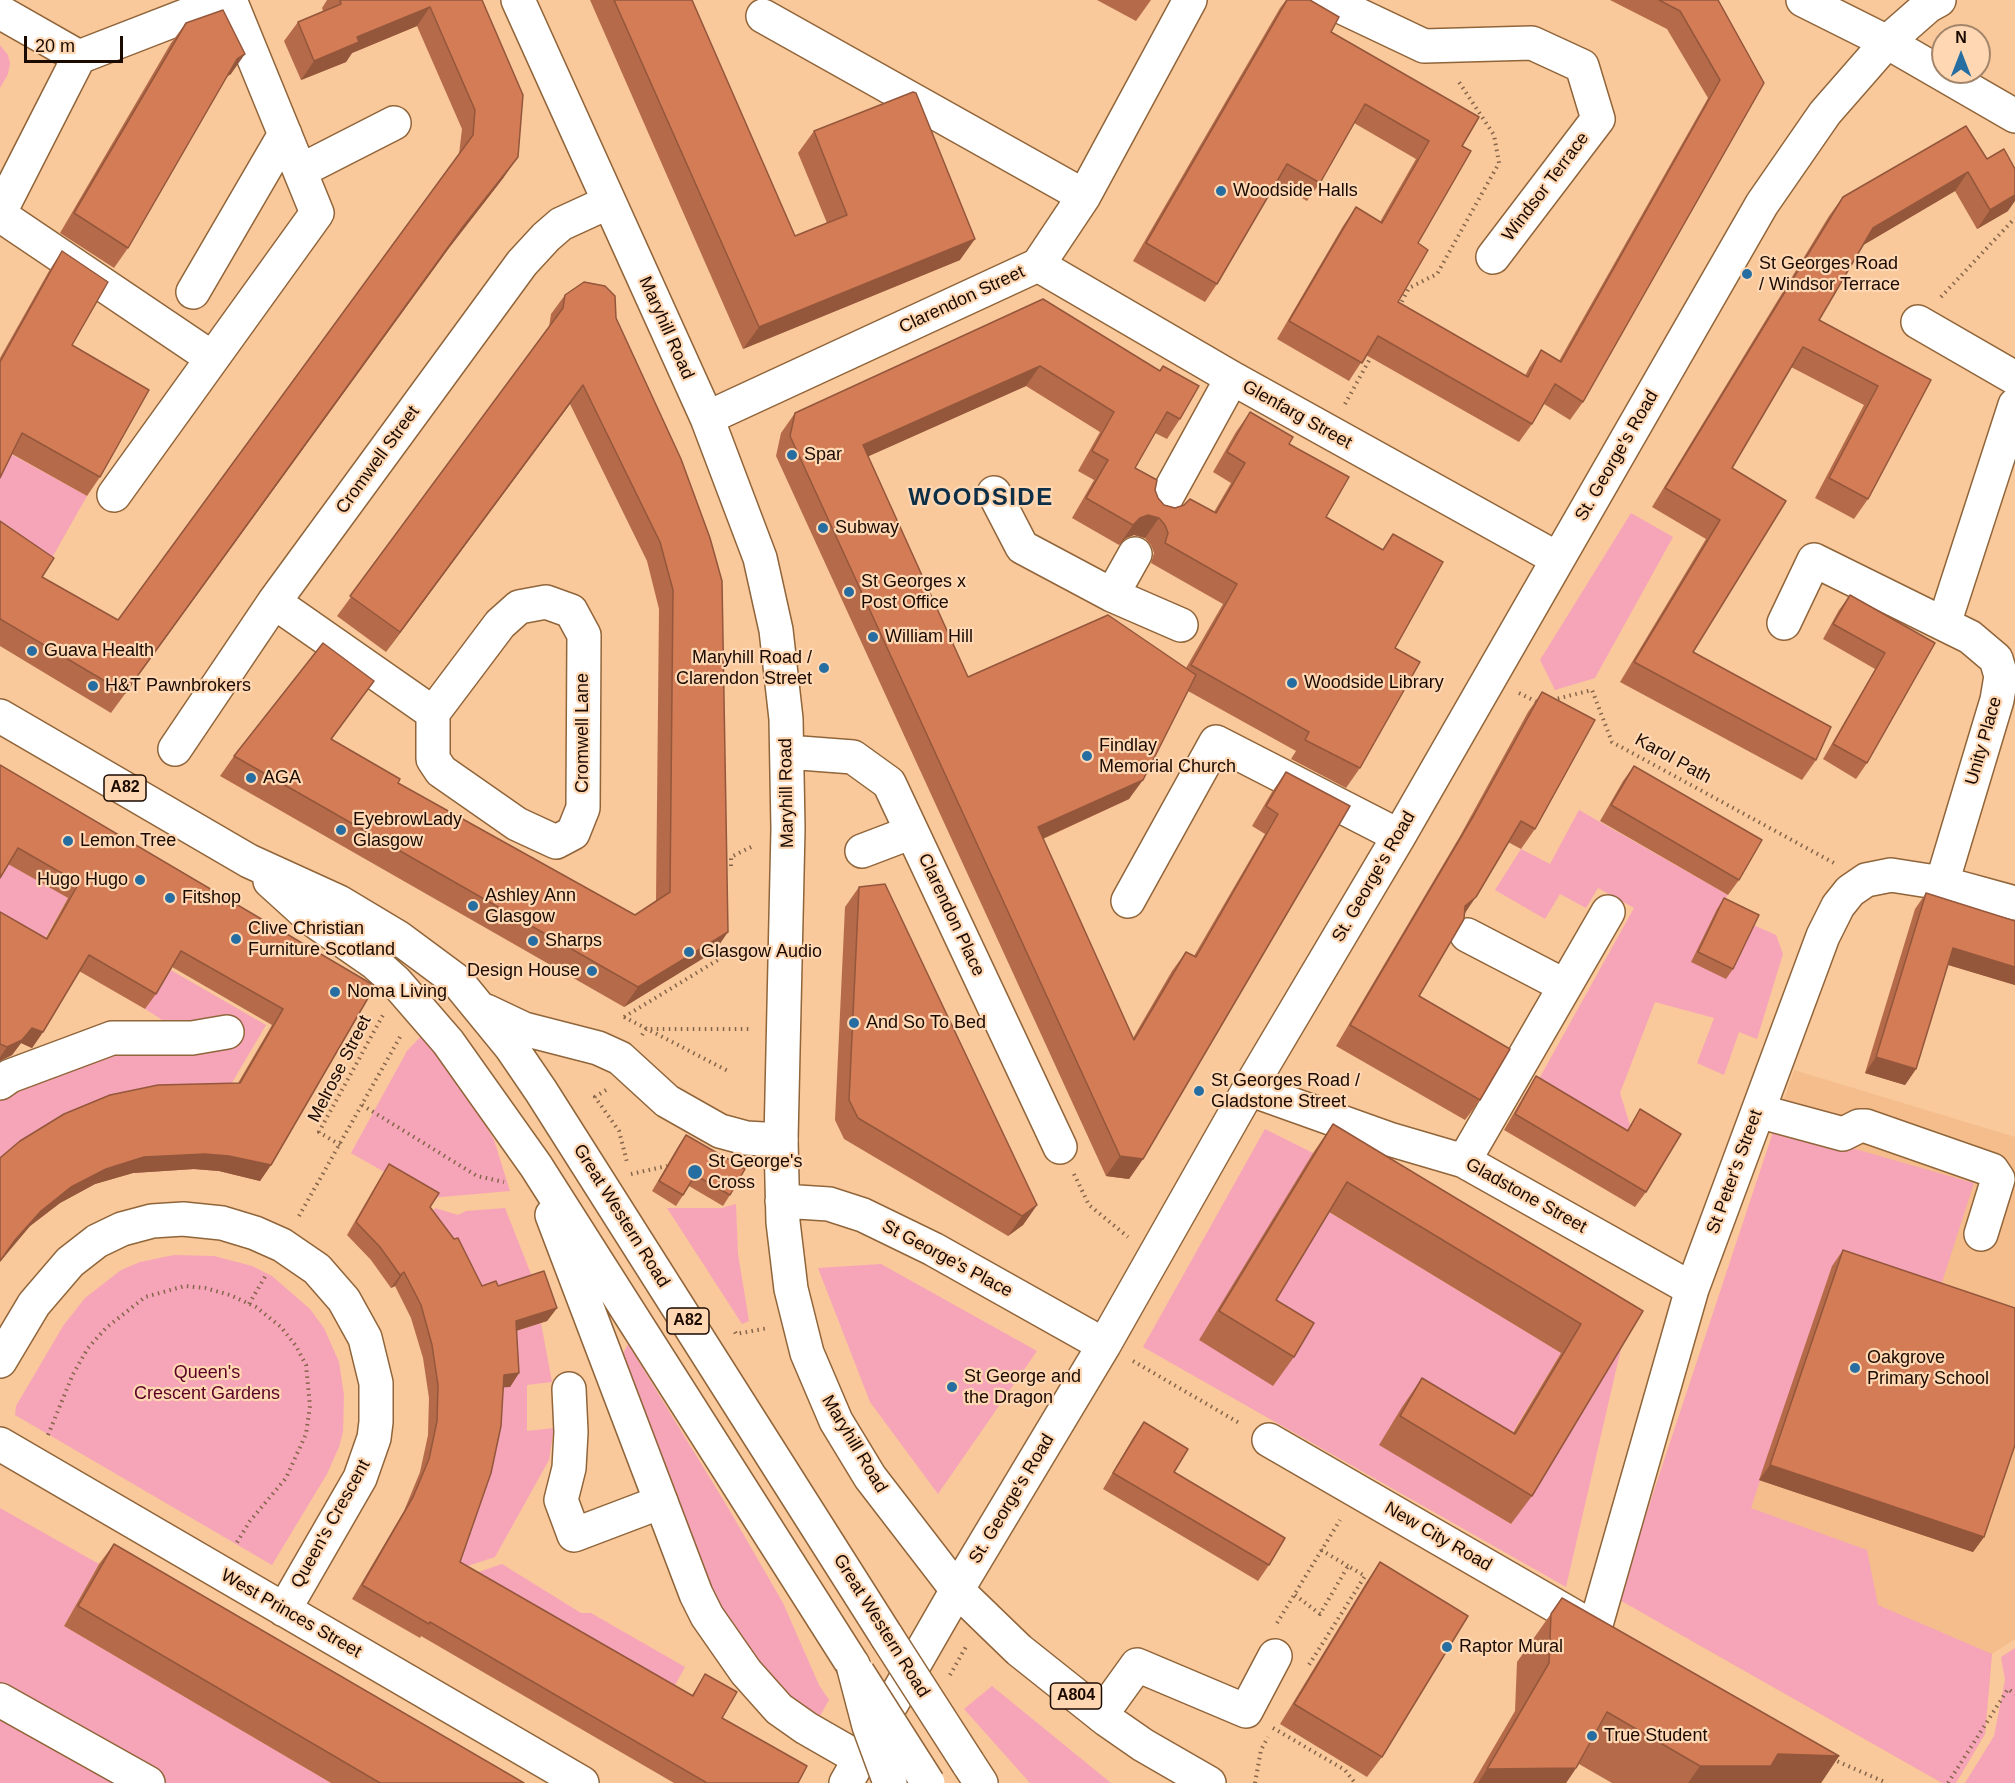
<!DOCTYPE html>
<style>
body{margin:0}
#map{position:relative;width:2015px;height:1783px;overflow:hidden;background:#f9c89b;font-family:Arial,sans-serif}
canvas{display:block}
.north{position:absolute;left:1931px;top:24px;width:60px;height:60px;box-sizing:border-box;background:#ffd7b3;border:2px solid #a3856b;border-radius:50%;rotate:0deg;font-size:16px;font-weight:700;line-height:24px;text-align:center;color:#1a0a00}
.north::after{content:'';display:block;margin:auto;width:21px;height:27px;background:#266ea2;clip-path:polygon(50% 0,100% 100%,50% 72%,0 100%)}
.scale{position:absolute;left:24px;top:36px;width:99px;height:27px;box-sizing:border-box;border:3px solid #1a0a00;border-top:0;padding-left:8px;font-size:18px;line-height:21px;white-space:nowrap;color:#1a0a00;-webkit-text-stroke:4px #ffd7b3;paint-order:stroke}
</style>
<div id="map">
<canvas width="2015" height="1783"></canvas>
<div class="north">N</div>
<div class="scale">20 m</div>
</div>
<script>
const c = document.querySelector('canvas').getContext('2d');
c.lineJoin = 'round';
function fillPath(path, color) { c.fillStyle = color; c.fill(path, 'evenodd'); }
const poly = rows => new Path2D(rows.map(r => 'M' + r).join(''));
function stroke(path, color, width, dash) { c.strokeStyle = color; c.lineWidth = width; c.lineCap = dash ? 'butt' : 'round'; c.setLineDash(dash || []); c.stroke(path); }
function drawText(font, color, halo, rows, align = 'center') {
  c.font = font + ' Arial,sans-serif'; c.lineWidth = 4.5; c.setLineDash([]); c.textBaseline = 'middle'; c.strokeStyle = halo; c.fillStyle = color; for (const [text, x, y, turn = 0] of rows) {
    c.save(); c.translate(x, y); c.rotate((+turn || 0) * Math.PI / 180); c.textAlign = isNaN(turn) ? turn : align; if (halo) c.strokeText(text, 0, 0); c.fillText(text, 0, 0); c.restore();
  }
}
const built = poly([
 [1794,1070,2015,1137,2015,1639,1992,1654,1985,1734,1956,1783,1942,1783,1618,1599]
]);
const green = poly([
 [0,45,8,55,10,63,8,74,0,88],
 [9,453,87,496,41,577,0,550,0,470],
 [1631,513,1673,537,1595,678,1555,690,1540,660],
 [1579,810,1728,895,1717,909,1776,935,1783,954,1757,1039,1739,1032,1724,1075,1697,1063,1714,1018,1655,1002,1620,1093,1630,1125,1617,1146,1530,1095,1634,908,1598,888,1586,908,1560,894,1545,919,1495,890,1521,849,1550,864],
 [7,863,68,898,36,954,0,933,0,875],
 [169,969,266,1025,230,1086,0,1164,0,1098,31,1077,183,1033,145,1009],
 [422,1035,471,1100,494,1140,510,1191,430,1198,351,1153,407,1051],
 [1775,1126,1974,1183,1936,1301,1832,1266,1751,1508,1867,1550,1878,1605,1992,1654,1985,1734,1956,1783,1942,1783,1618,1599],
 [1265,1129,1313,1153,1256,1329,1327,1211,1561,1353,1494,1463,1380,1445,1511,1524,1623,1340,1566,1587,1143,1347],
 [736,1204,738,1254,749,1321,742,1324,667,1208,722,1208],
 [435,1208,458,1215,466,1211,505,1208,535,1284,475,1294,427,1222],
 [174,1255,214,1256,252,1266,272,1276,310,1309,324,1328,339,1362,344,1395,343,1432,339,1447,327,1474,272,1565,15,1415,16,1406,63,1326,85,1298,121,1270,140,1262],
 [881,1264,1037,1351,938,1494,870,1402,818,1268],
 [541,1323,552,1382,527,1385,527,1431,554,1428,549,1460,495,1557,446,1573,487,1340],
 [628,1344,727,1506,783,1603,819,1685,829,1700,817,1721,773,1692,717,1616,617,1365],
 [0,1508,99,1564,64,1626,331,1783,0,1783],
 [502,1564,581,1613,591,1613,685,1667,667,1700,458,1579],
 [2015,1648,2015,1783,1965,1783,1994,1736,2005,1680,2001,1657],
 [992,1686,1111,1783,1030,1783,964,1709]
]);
const path = poly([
 [1941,297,2015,218],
 [1399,307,1409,288,1437,274,1499,163,1494,135,1457,79],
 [1345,404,1372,355],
 [1519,693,1539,703],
 [1552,700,1592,690,1612,742,1834,863],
 [731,866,731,857,755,845],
 [624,1017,731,952],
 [624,1017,730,1072],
 [642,1035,646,1029,751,1029],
 [606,1090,595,1097,619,1131,627,1162],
 [362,1105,477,1176,504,1182],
 [340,1145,319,1132,383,1015],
 [631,1174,667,1166],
 [1074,1174,1089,1205,1128,1237],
 [299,1216,400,1037],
 [249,1304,266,1275],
 [735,1332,736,1334,768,1328],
 [1133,1361,1241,1424],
 [48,1435,73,1374,88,1348,106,1328,145,1297,185,1286,205,1288,230,1295,256,1307,281,1327,296,1346,306,1365,310,1406,306,1434,286,1478,250,1521,236,1544],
 [1321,1550,1348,1566],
 [1295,1595,1320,1614,1348,1566,1365,1576,1307,1668],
 [1277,1623,1340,1520],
 [950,1675,967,1645],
 [1273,1728,1345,1770,1355,1783],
 [1832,1759,1887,1783],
 [1255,1783,1261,1750,1268,1737],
 [1948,1783,2008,1689,2015,1694]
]);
const minor = poly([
 [518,0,707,418,760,558,776,630,786,719,788,829,781,1140,783,1222,791,1289,807,1353,836,1421,870,1477,957,1590,1104,1345,1249,1089,1399,836,1762,204,1825,113,1887,42,1928,6,1939,0],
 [1327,0,1424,46,1532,43,1582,66,1598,119,1493,257],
 [1803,0,1887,42,2015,116],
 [0,12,79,57],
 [763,16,1084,196],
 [300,171,394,123],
 [0,212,79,57,226,0],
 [0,215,212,358],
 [1038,265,1232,378,1558,559],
 [193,292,285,134],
 [1918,322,2015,378],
 [707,418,1038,265,1084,196,1190,0],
 [994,493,1022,547,1112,595,1181,625],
 [114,495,317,213,230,0],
 [1160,509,1232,378],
 [1112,595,1135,554],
 [274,602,433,713,500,624,519,607,546,602,571,611,584,635,583,808,573,833,556,842,517,824,441,771,433,759,433,713],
 [1784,623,1814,560,1970,637,1996,659,2001,676,1997,700,1942,883],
 [1944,624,2015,405],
 [175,749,274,602,522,263,546,237,561,224,609,202],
 [787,752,853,757,889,783,1060,1147],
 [862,851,912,832],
 [1128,901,1216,742,1399,836],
 [1467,935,1565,986],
 [0,1083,10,1076,112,1038,192,1038,227,1032],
 [1249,1089,1389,1139,1464,1161,1692,1289],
 [1758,1111,1843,1134,1859,1126,1866,1126,1992,1170,1998,1179,1981,1234],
 [1464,1161,1608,912],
 [782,1201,829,1204,863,1215,933,1249,1104,1345],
 [0,1361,34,1304,70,1262,97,1241,122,1229,152,1221,183,1219,222,1223,255,1233,282,1245,317,1269,344,1300,365,1338,376,1383,376,1422,374,1438,360,1478,284,1610],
 [569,1389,571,1432,569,1468,561,1500,574,1535,661,1502],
 [1269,1440,1596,1629],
 [0,1444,582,1783],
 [1595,1628,1692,1289,1823,936,1838,906,1850,891,1866,880,1891,875,1942,883,2015,903],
 [0,1700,148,1783],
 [1101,1715,1137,1665,1246,1711,1275,1656]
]);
const major = poly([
 [0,716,249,861,339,902,399,938,457,981,511,1047,541,1091,887,1637],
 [270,881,313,920,375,963,396,982,448,1042,536,1166,853,1665],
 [486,1011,524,1029,598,1048,620,1058,667,1101,720,1131,746,1138,781,1140],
 [552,1215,696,1594,707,1616,746,1672,779,1709,806,1728,860,1759],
 [968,1763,981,1783],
 [846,1783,957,1590,1019,1650,1107,1720,1143,1745,1209,1783]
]);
const majorBridge = poly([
 [887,1637,968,1763],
 [858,1673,928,1783]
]);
const highwayBridge = poly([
 [853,1665,869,1726,890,1783]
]);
const wall = poly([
 [327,0,482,0,504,177,449,248,111,713,0,646,0,521,42,577,118,620,459,154,462,129,417,26,352,53,346,62,301,80,284,41,298,22,323,11,322,8],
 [590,0,692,0,795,236,827,223,798,153,814,131,960,260,743,349],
 [1097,0,1151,0,1136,21],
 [1286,0,1310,0,1331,32,1462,146,1418,243,1398,302,1525,376,1529,368,1541,350,1559,361,1708,98,1667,29,1610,0,1718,0,1764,83,1583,402,1570,420,1544,404,1532,424,1519,442,1366,355,1349,381,1277,339,1343,226,1356,207,1380,222,1416,159,1354,123,1320,183,1307,201,1276,183,1217,284,1205,302,1133,261,1280,8],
 [186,23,231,74,226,77,128,248,114,268,60,233,171,43],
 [1966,126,2008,211,1977,229,1955,191,1863,245,1819,320,1931,380,1868,499,1854,519,1815,498,1864,405,1791,367,1732,468,1693,652,1816,760,1802,780,1620,682,1706,539,1652,507,1829,216,1843,197],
 [62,251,72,345,100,477,87,496,12,454,0,478,0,358,49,271],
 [565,295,616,318,681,459,715,951,624,1007,220,776,234,756,374,681,332,739,398,783,635,915,656,901,659,609,647,561,570,404,386,652,337,616,549,327,551,314],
 [1043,299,1159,371,1163,366,1180,419,1167,439,1155,433,1135,468,1155,490,1158,498,1164,505,1175,508,1214,512,1231,483,1213,472,1236,432,1250,412,1289,444,1326,517,1382,550,1393,534,1395,648,1360,768,1346,788,1291,759,1296,751,1188,691,1129,799,1043,839,1133,1038,1172,971,1186,952,1194,956,1265,834,1252,826,1272,792,1286,772,1350,806,1143,1159,1129,1179,1106,1176,776,456,781,433,795,413],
 [1026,386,1100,432,1078,471,1094,480,1072,518,1119,545,1126,538,1134,535,1145,538,1151,545,1154,553,1151,563,1223,604,1186,668,968,677,868,456],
 [1850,595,1935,643,1867,763,1856,779,1823,759,1875,669,1823,639,1839,610],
 [1542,692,1535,829,1521,849,1508,842,1464,915,1419,996,1480,1100,1465,1120,1336,1046,1460,836,1528,712],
 [0,765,375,986,271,1165,260,1181,219,1171,194,1169,133,1173,95,1184,60,1203,30,1226,4,1256,0,1158,238,1083,272,1025,172,967,156,994,145,1009,79,971,43,1032,32,1048,21,1043,12,1055,0,1061,0,912,46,938,68,898,8,864],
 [1634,766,1739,880,1728,895,1600,821,1623,781],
 [859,887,1037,1205,1023,1225,1008,1236,844,1139,835,1120,845,907],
 [1926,893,2015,921,2015,985,1948,965,1916,1069,1905,1085,1865,1073,1915,909],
 [1724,898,1733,969,1726,979,1691,962,1717,909],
 [1536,1076,1627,1130,1640,1109,1646,1192,1635,1207,1504,1130,1526,1092],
 [1333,1124,1643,1311,1532,1496,1511,1524,1379,1445,1402,1407,1422,1378,1513,1433,1561,1353,1329,1212,1276,1300,1294,1357,1273,1386,1199,1340,1313,1153],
 [686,1135,730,1195,723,1206,689,1186,676,1206,652,1191,679,1145],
 [389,1164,430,1207,482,1286,498,1286,557,1308,547,1321,516,1331,519,1373,510,1387,503,1387,460,1562,692,1695,705,1674,722,1718,798,1783,674,1783,421,1636,420,1638,352,1599,404,1511,420,1472,428,1435,429,1398,423,1358,411,1318,395,1286,391,1288,371,1260,347,1235,380,1178],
 [1843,1250,1984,1537,1973,1552,1759,1480,1832,1266],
 [1144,1422,1174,1472,1269,1565,1258,1581,1103,1489,1133,1438],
 [114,1544,524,1783,331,1783,64,1626,99,1564],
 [1380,1562,1382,1757,1367,1777,1280,1724,1366,1583],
 [1562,1598,1839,1756,1821,1783,1612,1783,1579,1764,1566,1783,1473,1783,1515,1711,1517,1662]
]);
const shadedWall = poly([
 [430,7,417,26,352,53,346,62,301,80,314,61,357,37],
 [245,54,231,74,222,79,237,59],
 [518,157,504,177,449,248,111,713,462,228],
 [1968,172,1955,191,1860,247,1873,228],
 [2015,195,2015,201,2008,211,1977,229,1990,210],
 [975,239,960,260,743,349,759,327],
 [1040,366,1026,386,849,465,863,445],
 [583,385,570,404,386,652,400,632],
 [1148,515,1159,518,1145,538,1134,535,1126,538,1119,545,1133,525,1140,518],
 [1143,780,1129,799,1024,847,1038,827],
 [1476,897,1462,917,1465,906],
 [728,932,715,951,624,1007,638,987],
 [1953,948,2015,967,2015,985,1942,963],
 [32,1028,43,1032,32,1048,21,1043,12,1055,0,1061,0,1057,7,1047],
 [1876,1057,1916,1069,1905,1085,1865,1073],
 [205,1154,229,1156,271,1165,260,1181,219,1171,194,1169,133,1173,95,1184,60,1203,30,1226,0,1262,15,1240,41,1211,71,1187,106,1169,144,1157],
 [1120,1156,1143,1159,1129,1179,1106,1176],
 [1037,1205,1023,1225,1008,1236,1022,1216],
 [404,1272,395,1286,391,1288,400,1275],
 [557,1308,547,1321,506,1334,516,1321],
 [519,1373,510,1387,494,1388,504,1375],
 [1770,1465,1984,1537,1973,1552,1759,1480],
 [1778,1754,1839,1756,1821,1783,1688,1783,1700,1766],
 [1576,1768,1566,1783,1478,1783,1487,1769]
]);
const building = poly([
 [340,0,482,0,523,95,518,157,462,228,125,693,0,619,0,521,54,558,42,577,118,620,473,135,475,110,430,7,357,37,359,42,314,61,298,22,341,4,340,0],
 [614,0,692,0,795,236,847,215,814,131,913,92,916,93,975,239,759,327,614,0],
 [1287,0,1310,0,1339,17,1331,32,1479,117,1462,146,1471,151,1418,243,1428,250,1398,302,1528,377,1541,350,1561,362,1720,80,1680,11,1659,0,1718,0,1764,83,1583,402,1555,384,1532,424,1378,336,1362,363,1289,321,1356,207,1382,223,1429,141,1365,104,1320,183,1287,164,1217,284,1146,243,1287,0],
 [223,10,245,54,237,59,128,248,74,213,186,23,223,10],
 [1966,126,1987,159,2004,149,2015,169,2015,195,1990,210,1968,172,1873,228,1819,320,1931,380,1868,499,1829,478,1878,386,1803,347,1732,468,1786,501,1693,652,1831,727,1816,760,1634,662,1720,520,1665,488,1843,197,1966,126],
 [62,251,108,282,72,345,149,390,100,477,22,433,0,478,0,362,62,251],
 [584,282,605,286,615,296,616,318,681,459,710,538,722,581,728,932,638,987,234,756,323,643,374,681,331,739,400,779,398,783,635,915,670,892,673,590,660,542,583,385,400,632,350,596,563,308,565,295,584,282],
 [1043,299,1160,371,1163,366,1199,386,1180,419,1167,412,1135,468,1157,480,1155,490,1158,498,1164,505,1175,508,1184,505,1190,499,1216,513,1245,463,1227,452,1250,412,1293,437,1289,444,1349,477,1326,517,1383,550,1393,534,1443,562,1395,648,1420,662,1360,768,1305,740,1309,732,1191,665,1237,584,1165,543,1168,533,1165,525,1159,518,1148,515,1140,518,1133,525,1086,498,1108,460,1092,451,1114,412,1040,366,863,445,968,677,1108,615,1196,675,1143,780,1038,827,1134,1040,1186,952,1196,957,1278,814,1266,806,1286,772,1350,806,1143,1159,1120,1156,790,436,795,413,1043,299],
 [1850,595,1935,643,1867,763,1833,744,1885,653,1833,624,1850,595],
 [1542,692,1595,720,1535,829,1521,821,1476,897,1465,906,1464,919,1419,996,1510,1049,1480,1100,1350,1025,1474,815,1542,692],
 [0,765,375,986,271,1165,229,1156,205,1154,144,1157,106,1169,71,1187,41,1211,15,1240,0,1261,0,1158,20,1141,64,1114,110,1095,158,1085,240,1083,283,1009,181,951,156,994,89,955,43,1032,32,1028,22,1040,7,1047,0,1044,0,912,47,939,79,883,18,848,0,878,0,765],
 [1634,766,1762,840,1739,880,1611,805,1634,766],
 [885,884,1037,1205,1022,1216,858,1118,849,1100,859,887,885,884],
 [1926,893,2015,921,2015,967,1953,948,1916,1069,1876,1057,1926,893],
 [1724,898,1759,915,1733,969,1698,952,1724,898],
 [1536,1076,1628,1131,1640,1109,1681,1134,1646,1192,1515,1114,1536,1076],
 [1333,1124,1643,1311,1532,1496,1400,1416,1422,1378,1515,1434,1581,1324,1347,1182,1276,1300,1314,1323,1294,1357,1219,1311,1333,1124],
 [686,1135,745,1169,730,1195,695,1175,683,1195,659,1181,686,1135],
 [389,1164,439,1193,430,1207,454,1239,458,1238,482,1286,496,1281,498,1286,544,1271,557,1308,516,1321,519,1373,504,1375,501,1426,491,1473,460,1562,693,1696,705,1674,737,1692,722,1718,807,1766,798,1783,707,1783,430,1622,429,1624,362,1585,413,1497,429,1459,437,1421,438,1385,432,1345,421,1305,404,1272,400,1275,380,1247,356,1222,389,1164],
 [1843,1250,2015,1308,2015,1445,1984,1537,1770,1465,1843,1250],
 [1144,1422,1188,1449,1174,1472,1285,1538,1269,1565,1113,1473,1144,1422],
 [114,1544,524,1783,380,1783,78,1606,114,1544],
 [1380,1562,1468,1616,1382,1757,1294,1704,1380,1562],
 [1562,1598,1839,1756,1778,1754,1771,1766,1700,1766,1607,1712,1576,1768,1487,1769,1549,1663,1551,1614,1562,1598]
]);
const markers = [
 [1221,191,6,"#266ea2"],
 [1747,274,6,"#266ea2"],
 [792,455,6,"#266ea2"],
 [823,528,6,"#266ea2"],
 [849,592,6,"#266ea2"],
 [873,637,6,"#266ea2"],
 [32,651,6,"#266ea2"],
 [824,668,6,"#266ea2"],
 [1292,683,6,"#266ea2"],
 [93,686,6,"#266ea2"],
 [1087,756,6,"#266ea2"],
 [251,778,6,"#266ea2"],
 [341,830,6,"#266ea2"],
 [68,841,6,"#266ea2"],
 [140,880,6,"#266ea2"],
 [170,898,6,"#266ea2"],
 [473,906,6,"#266ea2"],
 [236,939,6,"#266ea2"],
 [533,941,6,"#266ea2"],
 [689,952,6,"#266ea2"],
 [592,971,6,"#266ea2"],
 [335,992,6,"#266ea2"],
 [854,1023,6,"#266ea2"],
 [1199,1091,6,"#266ea2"],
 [695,1172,8,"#266ea2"],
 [1855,1368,6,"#266ea2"],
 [952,1387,6,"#266ea2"],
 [1447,1647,6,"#266ea2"],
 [1592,1736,6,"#266ea2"]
];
const shields = [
 [125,788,42],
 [688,1321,42],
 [1076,1696,51]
];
const shieldNames = [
 ["A82",125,788],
 ["A82",688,1321],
 ["A804",1076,1696]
];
const streetNames = [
 ["Windsor Terrace",1546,187,-53],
 ["Clarendon Street",962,300,-25],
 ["Maryhill Road",666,328,66],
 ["Glenfarg Street",1297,415,29],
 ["St. George's Road",1617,456,-60],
 ["Cromwell Street",378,460,-54],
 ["Cromwell Lane",583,733,-90],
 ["Unity Place",1984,741,-74],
 ["Karol Path",1673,759,29],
 ["Maryhill Road",787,793,-91],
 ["St. George's Road",1374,877,-60],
 ["Clarendon Place",951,915,65],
 ["Melrose Street",340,1069,-63],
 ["St Peter's Street",1735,1172,-70],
 ["Gladstone Street",1526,1196,29],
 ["Great Western Road",621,1216,58],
 ["St George's Place",947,1259,28],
 ["Maryhill Road",854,1444,59],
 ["St. George's Road",1012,1499,-59],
 ["Queen's Crescent",331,1524,-61],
 ["New City Road",1438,1537,30],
 ["West Princes Street",291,1614,30],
 ["Great Western Road",881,1626,58]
];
const poiNames = [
 ["Woodside Halls",1233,191],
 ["St Georges Road",1759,264],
 ["/ Windsor Terrace",1759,285],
 ["Spar",804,455],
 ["Subway",835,528],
 ["St Georges x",861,582],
 ["Post Office",861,603],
 ["William Hill",885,637],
 ["Guava Health",44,651],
 ["Maryhill Road /",812,658,"right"],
 ["Clarendon Street",812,679,"right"],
 ["Woodside Library",1304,683],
 ["H&T Pawnbrokers",105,686],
 ["Findlay",1099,746],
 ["Memorial Church",1099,767],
 ["AGA",263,778],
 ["EyebrowLady",353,820],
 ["Glasgow",353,841],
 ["Lemon Tree",80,841],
 ["Hugo Hugo",128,880,"right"],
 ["Ashley Ann",485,896],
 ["Glasgow",485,917],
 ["Fitshop",182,898],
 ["Clive Christian",248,929],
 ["Furniture Scotland",248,950],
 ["Sharps",545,941],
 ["Glasgow Audio",701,952],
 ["Design House",580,971,"right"],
 ["Noma Living",347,992],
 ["And So To Bed",866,1023],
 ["St Georges Road /",1211,1081],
 ["Gladstone Street",1211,1102],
 ["St George's",708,1162],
 ["Cross",708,1183],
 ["Oakgrove",1867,1358],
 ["Primary School",1867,1379],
 ["St George and",964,1377],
 ["the Dragon",964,1398],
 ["Raptor Mural",1459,1647],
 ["True Student",1604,1736]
];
const parkNames = [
 ["Queen's",207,1373],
 ["Crescent Gardens",207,1394]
];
const districtNames = [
 ["WOODSIDE",981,498]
];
fillPath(built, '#f4bd8b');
fillPath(green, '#f6a5b8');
stroke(minor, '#90653a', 36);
stroke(major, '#90653a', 36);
stroke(path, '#85654a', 4, [1.5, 4.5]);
stroke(minor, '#fff', 33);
stroke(major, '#fff', 33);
stroke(majorBridge, '#90653a', 36, []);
stroke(highwayBridge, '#90653a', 36, []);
stroke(majorBridge, '#fff', 33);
stroke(highwayBridge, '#fff', 33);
fillPath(wall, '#b56b4a');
fillPath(shadedWall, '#94573c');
fillPath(building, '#d37c56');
stroke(building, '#94573c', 1.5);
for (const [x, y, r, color] of markers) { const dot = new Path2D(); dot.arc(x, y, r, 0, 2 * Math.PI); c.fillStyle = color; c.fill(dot); stroke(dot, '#ffd7b3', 2); }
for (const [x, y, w] of shields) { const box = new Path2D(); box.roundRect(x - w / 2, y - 13, w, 26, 4.5); c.fillStyle = '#ffd7b3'; c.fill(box); stroke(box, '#1a0a00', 1.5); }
drawText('bold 16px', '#1a0a00', null, shieldNames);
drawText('18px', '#1a0a00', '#ffd7b3', streetNames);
drawText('18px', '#1a0a00', '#ffd7b3', poiNames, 'left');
drawText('18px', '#5a0027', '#ffd7b3', parkNames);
c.letterSpacing = '1.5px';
drawText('bold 24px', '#0c2e47', '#ffd7b3', districtNames);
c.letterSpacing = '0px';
</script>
